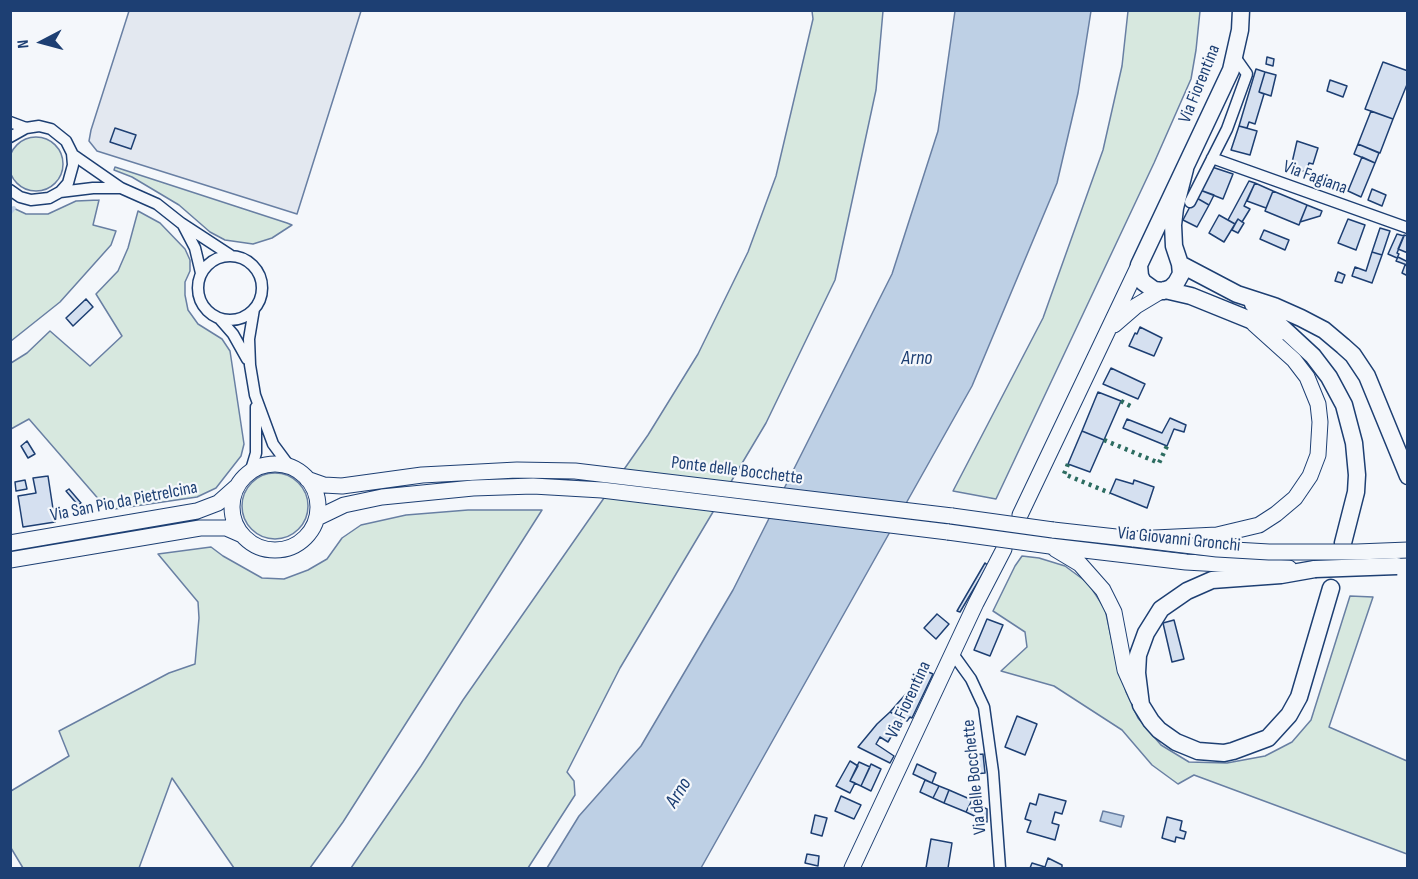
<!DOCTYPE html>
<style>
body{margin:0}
#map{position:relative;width:1418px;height:879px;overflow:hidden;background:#f4f7fb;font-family:"Sofia Sans Condensed",sans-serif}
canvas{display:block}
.frame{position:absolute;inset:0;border:12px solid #1d3f73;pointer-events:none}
.north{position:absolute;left:12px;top:12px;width:60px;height:60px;-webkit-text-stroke:4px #f4f7fb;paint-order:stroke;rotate:264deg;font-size:16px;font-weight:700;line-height:24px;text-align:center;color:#1d3f73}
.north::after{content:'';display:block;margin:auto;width:21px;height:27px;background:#1d3f73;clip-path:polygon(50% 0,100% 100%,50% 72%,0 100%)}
</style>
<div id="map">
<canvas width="1418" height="879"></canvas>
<div class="frame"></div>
<div class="north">N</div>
</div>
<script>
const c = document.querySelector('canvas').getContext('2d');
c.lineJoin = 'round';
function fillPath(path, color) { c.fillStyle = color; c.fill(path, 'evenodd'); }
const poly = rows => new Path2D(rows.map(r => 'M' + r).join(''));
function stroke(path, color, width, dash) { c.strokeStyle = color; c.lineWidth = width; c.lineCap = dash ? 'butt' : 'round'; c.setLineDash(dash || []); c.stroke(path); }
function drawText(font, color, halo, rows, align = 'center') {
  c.font = font + ' "Sofia Sans Condensed",sans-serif'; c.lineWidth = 4.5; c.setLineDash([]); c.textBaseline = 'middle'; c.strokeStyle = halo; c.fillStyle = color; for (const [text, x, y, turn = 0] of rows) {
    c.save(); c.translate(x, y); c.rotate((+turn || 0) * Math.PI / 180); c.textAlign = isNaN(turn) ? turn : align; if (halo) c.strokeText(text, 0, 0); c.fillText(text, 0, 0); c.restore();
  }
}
const green = poly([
 [812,11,883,11,876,90,835,280,766,423,620,668,567,772,574,781,575,795,528,868,351,868,421,766,463,700,648,435,698,354,748,252,776,176,813,19,812,11],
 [1128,11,1200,11,1196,50,1191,79,1154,163,996,499,953,491,1043,318,1103,150,1122,66,1128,11],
 '9 164a27 27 0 1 1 54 0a27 27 0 1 1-54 0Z',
 [115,167,287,223,292,225,272,238,253,244,225,240,210,232,179,205,132,177,114,170,115,167],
 [99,200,93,225,116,231,111,245,60,302,11,341,11,207,26,214,48,214,76,201,99,200],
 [138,211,160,223,185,249,190,260,190,271,185,282,185,295,188,310,198,324,222,339,230,351,244,444,241,456,216,488,197,497,108,510,29,419,11,429,11,363,27,353,50,331,90,366,122,336,96,294,118,271,128,248,138,211],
 '242 506a33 33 0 1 1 66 0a33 33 0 1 1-66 0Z',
 [468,510,542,510,343,822,310,868,234,868,172,778,139,868,23,868,11,848,11,791,69,756,59,731,169,673,195,664,199,618,198,602,158,554,211,547,223,556,262,578,284,579,308,570,327,559,342,538,361,525,406,515,468,510],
 [1022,556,1039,558,1065,566,1088,583,1105,609,1113,646,1126,692,1138,718,1161,745,1189,762,1227,763,1265,756,1292,742,1311,720,1350,596,1373,597,1329,727,1407,761,1407,854,1194,775,1178,784,1152,765,1122,730,1054,686,1001,671,1027,647,1025,632,993,611,1015,566,1022,556]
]);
const parking = poly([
 [129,11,361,11,297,214,97,151,89,141,91,130,129,11]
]);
const water = poly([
 [955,11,1091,11,1078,93,1057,183,972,386,701,868,547,868,579,816,641,746,733,590,892,274,938,131,955,11],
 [1103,811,1124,816,1121,827,1100,821,1103,811]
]);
const stream = poly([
 [10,213,14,208]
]);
const building = poly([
 [1267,57,1274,59,1273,66,1266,64,1267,57],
 [1383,62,1408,71,1408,82,1393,119,1365,109,1383,62],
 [1256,69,1265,72,1259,92,1264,94,1255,124,1249,122,1247,128,1239,126,1256,69],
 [1265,72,1276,75,1271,96,1259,92,1265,72],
 [1330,80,1347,86,1343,97,1327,91,1330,80],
 [1371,111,1393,119,1380,153,1358,144,1371,111],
 [1239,126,1257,131,1250,155,1231,150,1239,126],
 [115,128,136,135,131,149,110,142,115,128],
 [1297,141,1318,148,1313,164,1309,163,1306,172,1291,167,1297,141],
 [1358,144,1379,153,1375,163,1354,154,1358,144],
 [1362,157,1375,163,1361,197,1348,191,1362,157],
 [1212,167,1233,174,1223,199,1200,190,1212,167],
 [1249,181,1255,183,1244,206,1250,209,1242,222,1238,219,1235,224,1228,220,1249,181],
 [1255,183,1273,191,1266,208,1247,201,1255,183],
 [1372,189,1386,195,1382,206,1368,200,1372,189],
 [1200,190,1214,195,1209,205,1195,197,1200,190],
 [1273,191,1307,205,1299,225,1265,211,1273,191],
 [1195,197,1209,205,1197,227,1183,220,1195,197],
 [1307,205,1322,211,1320,216,1300,222,1307,205],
 [1219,215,1235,224,1224,242,1209,233,1219,215],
 [1238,219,1244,223,1238,233,1232,230,1238,219],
 [1348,219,1365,225,1356,250,1338,243,1348,219],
 [1380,228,1390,231,1382,255,1372,252,1380,228],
 [1264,230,1289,240,1285,250,1260,239,1264,230],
 [1397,234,1404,236,1397,253,1399,254,1397,258,1388,254,1397,234],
 [1404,235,1408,236,1408,253,1398,249,1404,235],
 [1372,252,1382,255,1372,283,1352,276,1355,267,1366,271,1372,252],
 [1398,257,1408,262,1407,265,1396,261,1398,257],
 [1405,265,1408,266,1408,276,1402,273,1405,265],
 [1338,272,1345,275,1342,283,1335,281,1338,272],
 [86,299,93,307,73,326,66,318,86,299],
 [1140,327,1162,338,1154,356,1129,346,1135,333,1137,334,1140,327],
 [1111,368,1145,384,1138,399,1103,384,1111,368],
 [1098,392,1121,401,1104,440,1082,431,1098,392],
 [1170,418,1186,425,1184,432,1174,429,1167,446,1123,428,1127,419,1162,433,1170,418],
 [1082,431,1104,440,1090,472,1068,464,1082,431],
 [27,441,35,454,28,458,21,446,27,441],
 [48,476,55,522,23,527,18,496,36,493,33,478,48,476],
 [1116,479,1133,484,1134,480,1154,487,1147,508,1110,493,1116,479],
 [25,480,27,489,16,491,15,482,25,480],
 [69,489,81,503,78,505,66,491,69,489],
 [985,563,988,565,960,612,957,611,985,563],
 [937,614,949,624,936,639,924,628,937,614],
 [987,619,1003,625,990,656,974,650,987,619],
 [1174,620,1184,659,1172,662,1163,623,1174,620],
 [926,671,933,674,912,718,910,717,907,721,890,712,926,671],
 [890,712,902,718,888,742,880,737,876,744,894,756,890,763,858,747,877,724,890,712],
 [1017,716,1037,724,1025,755,1005,747,1017,716],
 [983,754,985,773,975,774,973,755,983,754],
 [850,761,858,766,850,781,855,783,850,793,836,786,850,761],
 [859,762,870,767,861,786,850,781,859,762],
 [871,764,881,769,871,791,861,786,871,764],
 [917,764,936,773,932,783,913,774,917,764],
 [925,780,939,786,933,798,920,792,925,780],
 [939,786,949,790,944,803,933,798,939,786],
 [949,790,972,800,966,812,944,803,949,790],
 [1039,794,1066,801,1062,814,1055,812,1052,823,1059,825,1055,840,1027,832,1031,821,1025,819,1030,803,1036,805,1039,794],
 [841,796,861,805,854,819,835,811,841,796],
 [971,802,987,809,987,822,966,812,971,802],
 [815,815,827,818,822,836,811,833,815,815],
 [1167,817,1182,821,1180,830,1186,832,1184,839,1176,837,1175,842,1162,838,1167,817],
 [931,839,952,843,948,868,926,868,931,839],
 [807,854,819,856,818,866,805,863,807,854],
 [1048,858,1062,865,1062,868,1030,868,1032,863,1045,867,1048,858]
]);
const street = poly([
 [10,122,26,128],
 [10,137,26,128,39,126,51,129,66,141,72,153,73,165,68,183,60,192,49,198,31,200,20,197,10,190],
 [72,154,121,188,157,204,181,223,230,255],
 [1212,158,1408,228],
 [60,192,93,188,121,188],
 [1190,202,1227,129,1247,74,1235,57],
 [183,225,195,248,201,273],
 '198 288a32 32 0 1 1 64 0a32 32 0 1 1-64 0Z',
 [254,309,249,339,250,365,255,395,273,444,290,467],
 [219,318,233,334,247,359],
 [250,473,256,453,256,407],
 [953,654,971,679,984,707,993,772,1000,868]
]);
const secondary = poly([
 [1114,325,1136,306,1161,291],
 '232 507a43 43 0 1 1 86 0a43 43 0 1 1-86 0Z',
 [307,479,324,485,342,486,422,475,517,470,575,471,952,516],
 [1020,515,1139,265],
 [317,518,344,505,382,497,473,488,533,486,602,490,948,532],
 [1053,530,1134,539,1217,535,1259,525,1276,514,1295,498,1310,476,1318,455,1320,422,1318,404,1307,377,1294,360,1254,324],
 [10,543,197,511,218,503,236,487],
 [1050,546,1186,562,1289,568],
 [1055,549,1080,564,1103,590,1114,612,1125,670,1138,699],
 [10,560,200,528,226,528,242,535],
 [852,868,976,603,1004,549]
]);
const primary = poly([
 [1185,169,1175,208,1173,225,1174,246,1180,264,1181,274,1176,283,1171,288,1163,291,1154,290,1143,282,1140,276,1139,265,1231,70,1240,30,1241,10],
 [1180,264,1237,294,1274,306,1301,318,1324,330,1343,346,1353,355,1367,376,1408,476],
 [1165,290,1191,296,1280,332],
 [1253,304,1273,319,1313,356,1329,377,1344,405,1354,443,1357,475,1356,492,1343,543],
 [1315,569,1281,575,1212,580,1187,591,1161,609,1146,633,1138,655,1137,673,1141,705,1151,721,1159,730,1176,742,1198,751,1224,753,1233,751,1268,738,1289,715,1299,697,1331,588]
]);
const secondaryBridge = poly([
 [952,516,1053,530],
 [948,532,1050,546],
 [1134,539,1217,549,1269,552,1357,552,1408,550]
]);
const primaryBridge = poly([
 [1315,569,1397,566]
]);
const hedge = poly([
 [1121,401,1134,408],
 [1104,440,1159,463,1167,446],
 [1068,464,1064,474,1110,493]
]);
const streetNames = [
 ["Via Fiorentina",1200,84,-68],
 ["Via Fagiana",1315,178,20],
 ["Ponte delle Bocchette",737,471,7],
 ["Via San Pio da Pietrelcina",124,502,-11],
 ["Via Giovanni Gronchi",1179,540,6],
 ["Via Fiorentina",909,700,-65],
 ["Via delle Bocchette",975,777,-96]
];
const waterNames = [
 ["Arno",917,359],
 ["Arno",679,793,-58]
];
fillPath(green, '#d7e8df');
stroke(green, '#687fa3', 1.5);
fillPath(parking, '#e3e8f0');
stroke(parking, '#687fa3', 1.5);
fillPath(water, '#bed0e5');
stroke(water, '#687fa3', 1.5);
stroke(stream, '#bed0e5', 4);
fillPath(building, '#d5e0f0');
stroke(building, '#1d3f73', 1.5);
stroke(street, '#1d3f73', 13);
stroke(secondary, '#1d3f73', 17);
stroke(primary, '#1d3f73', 19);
stroke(street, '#f4f7fb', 10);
stroke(secondary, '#f4f7fb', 15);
stroke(primary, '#f4f7fb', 16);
stroke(secondaryBridge, '#1d3f73', 17, []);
stroke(primaryBridge, '#1d3f73', 19, []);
stroke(secondaryBridge, '#f4f7fb', 15);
stroke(primaryBridge, '#f4f7fb', 16);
stroke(hedge, '#2c6c60', 4.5, [3, 4.5]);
drawText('18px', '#1d3f73', '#f4f7fb', streetNames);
drawText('italic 20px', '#1d3f73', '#f4f7fb', waterNames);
</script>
